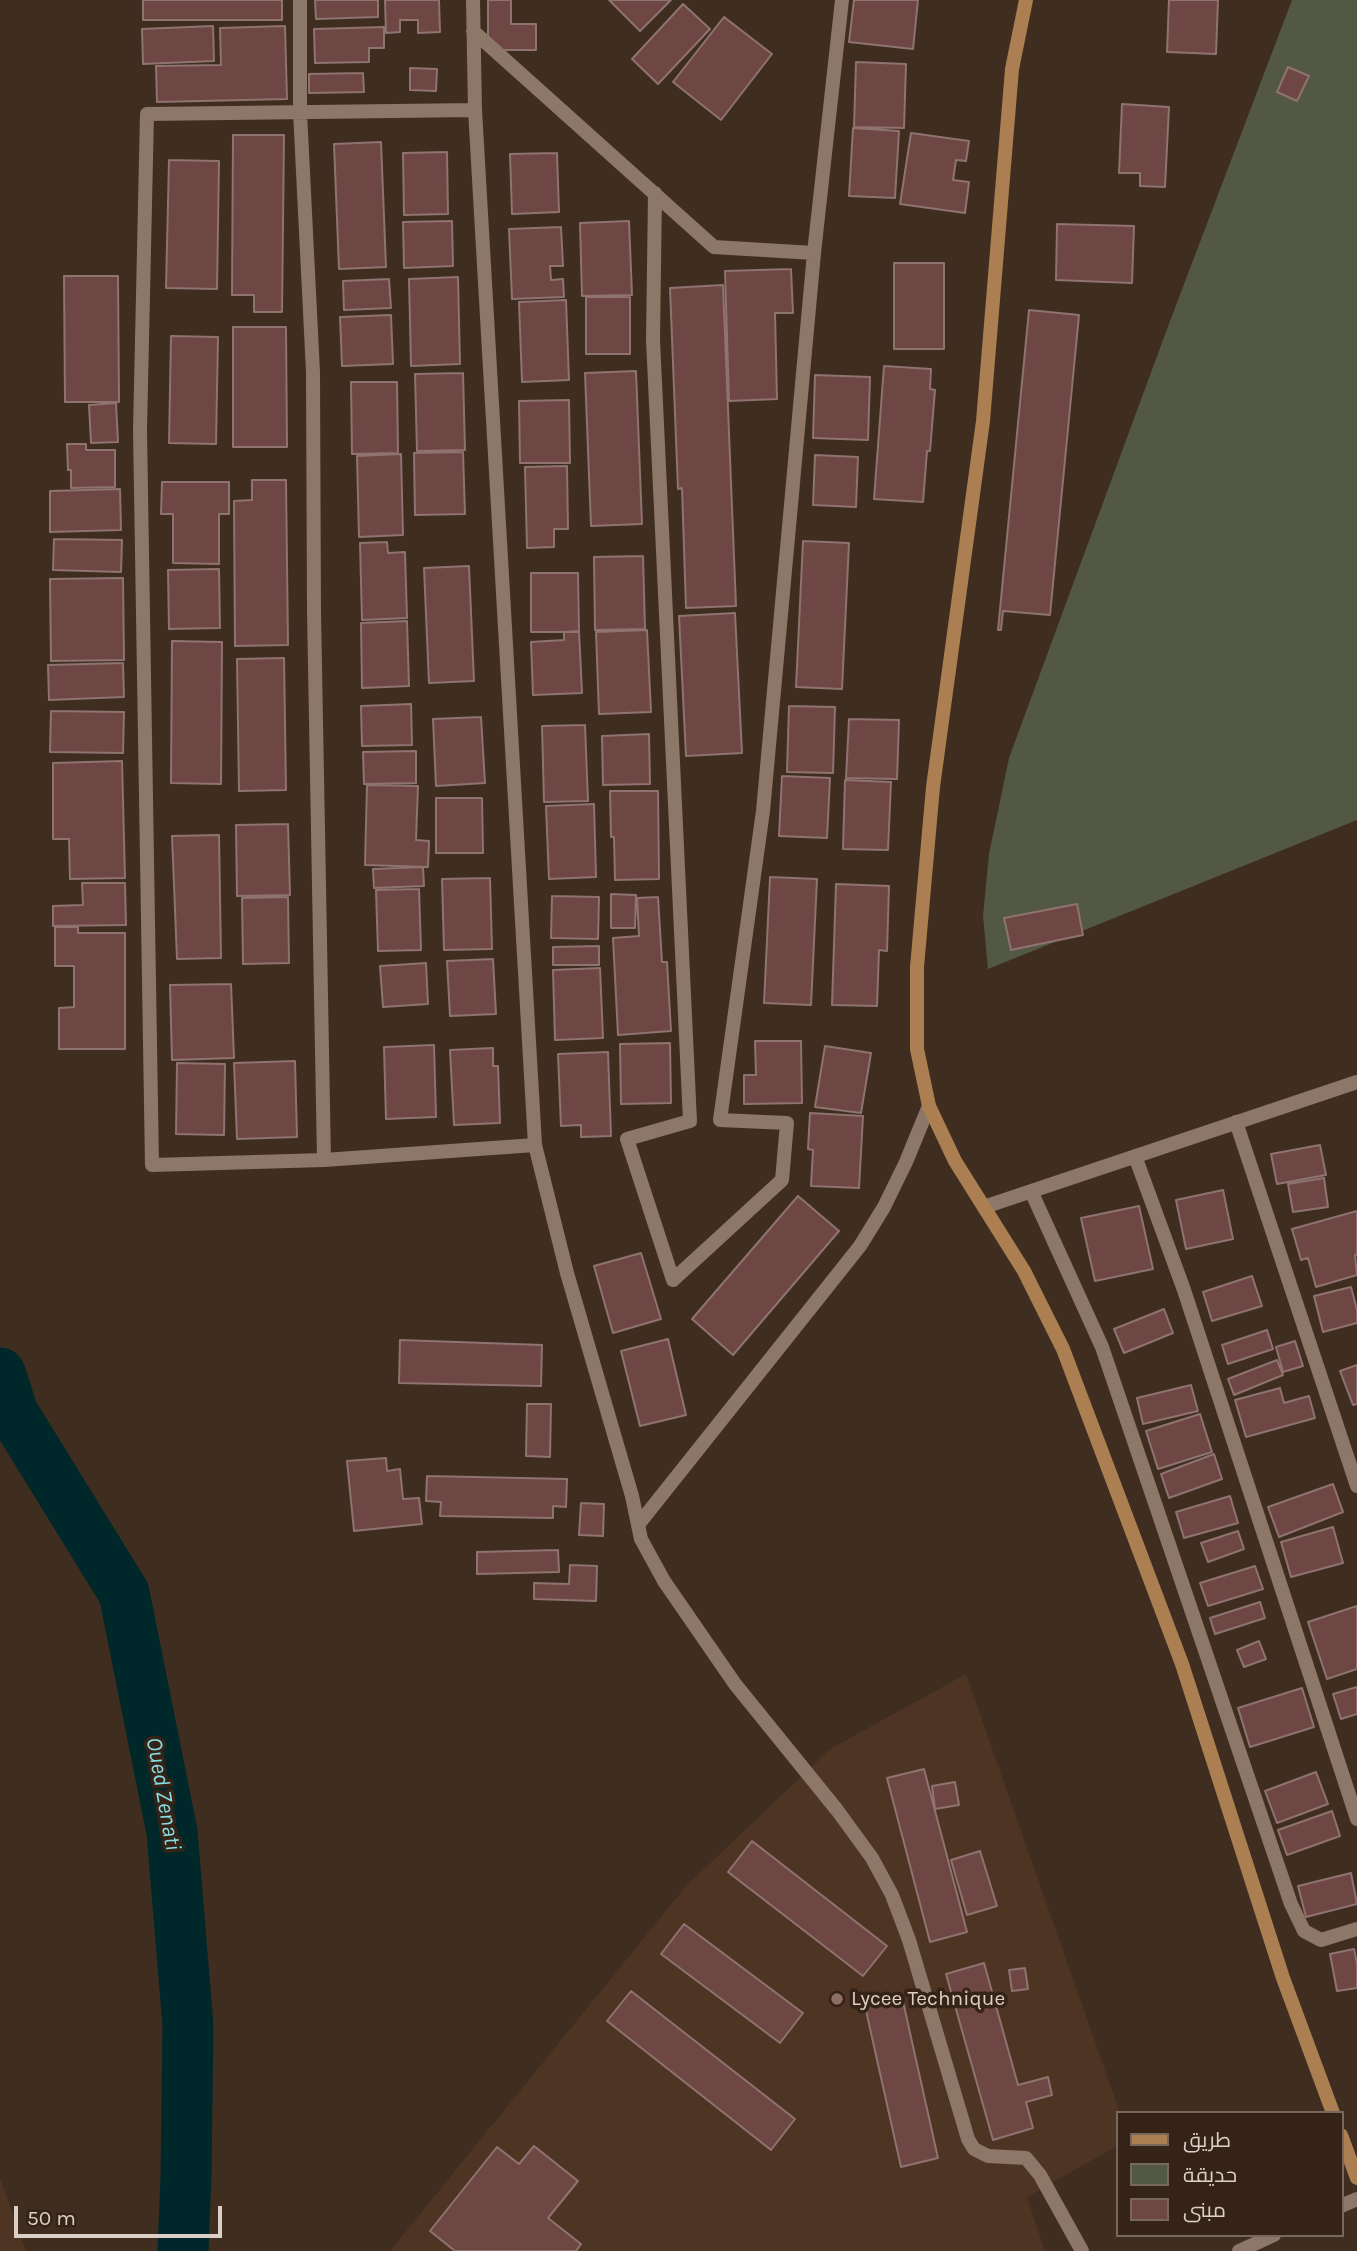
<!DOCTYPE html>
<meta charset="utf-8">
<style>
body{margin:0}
#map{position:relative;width:1357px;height:2251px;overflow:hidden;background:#3f2d20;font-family:Karla,Cairo,sans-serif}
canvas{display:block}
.legend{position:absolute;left:1116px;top:2111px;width:228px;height:126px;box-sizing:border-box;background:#352317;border:2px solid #77685d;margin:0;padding:9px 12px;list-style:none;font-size:21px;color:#dbcfc7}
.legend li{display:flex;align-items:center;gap:14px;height:35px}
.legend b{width:35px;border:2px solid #77685d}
.scale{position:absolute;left:14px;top:2206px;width:208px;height:32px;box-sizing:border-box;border:4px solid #dbcfc7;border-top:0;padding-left:9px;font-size:21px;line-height:24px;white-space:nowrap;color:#dbcfc7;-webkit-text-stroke:5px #352317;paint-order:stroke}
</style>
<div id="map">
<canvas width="1357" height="2251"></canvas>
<ul class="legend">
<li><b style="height:9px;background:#ab7f52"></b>طريق</li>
<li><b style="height:19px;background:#525844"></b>حديقة</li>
<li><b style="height:19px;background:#6e4744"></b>مبنى</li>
</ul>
<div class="scale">50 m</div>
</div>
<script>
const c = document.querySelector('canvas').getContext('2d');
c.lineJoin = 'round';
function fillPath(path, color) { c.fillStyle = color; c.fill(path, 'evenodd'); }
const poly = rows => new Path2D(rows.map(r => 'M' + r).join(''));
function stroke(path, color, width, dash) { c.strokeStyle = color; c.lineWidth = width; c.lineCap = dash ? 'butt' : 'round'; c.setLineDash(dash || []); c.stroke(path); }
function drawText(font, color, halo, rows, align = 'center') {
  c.font = font + ' Karla,sans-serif'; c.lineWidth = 7; c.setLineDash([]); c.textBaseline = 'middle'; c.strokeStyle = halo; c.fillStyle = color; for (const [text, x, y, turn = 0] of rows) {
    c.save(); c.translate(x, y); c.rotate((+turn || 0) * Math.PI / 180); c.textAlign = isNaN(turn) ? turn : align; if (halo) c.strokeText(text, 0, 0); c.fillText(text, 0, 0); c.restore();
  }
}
const built = poly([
 [966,1674,1120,2113,1117,2113,1117,2146,1027,2197,1045,2251,390,2251,686,1886,830,1749],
 [0,2178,26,2251,0,2251]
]);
const green = poly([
 [1292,0,1357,0,1357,820,988,969,983,916,989,854,1009,758,1170,321]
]);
const river = poly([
 [0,1373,13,1413,124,1593,172,1832,188,2026,186,2176,183,2251]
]);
const building = poly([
 [143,0,282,0,282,20,143,20,143,0],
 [315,0,378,0,378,17,316,19,315,0],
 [385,0,439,0,440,32,418,33,418,20,400,20,400,32,386,33,385,0],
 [488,0,511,0,511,24,536,24,536,50,488,50,488,0],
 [609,0,671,0,640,31,609,0],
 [854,0,918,0,913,49,849,42,854,0],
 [1169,0,1218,0,1216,54,1167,52,1169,0],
 [683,4,710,29,658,84,632,59,683,4],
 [724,17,772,54,721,120,673,82,724,17],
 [213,26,214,61,143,64,142,29,213,26],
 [285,26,287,99,157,102,156,66,221,65,220,28,285,26],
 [384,27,384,48,369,48,369,62,315,63,314,29,384,27],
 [856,62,906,64,904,128,854,127,856,62],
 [1288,67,1309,76,1297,101,1277,92,1288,67],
 [410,68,437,69,436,91,410,90,410,68],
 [363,73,364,92,309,93,309,74,363,73],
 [1122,104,1169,107,1165,187,1140,186,1140,173,1119,173,1122,104],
 [853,128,899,131,895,198,849,196,853,128],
 [911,133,969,141,966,161,956,160,953,180,969,182,965,213,900,204,911,133],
 [233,135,284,135,282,312,254,312,254,295,232,295,233,135],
 [381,142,386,267,339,269,334,144,381,142],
 [447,152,448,214,404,215,403,153,447,152],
 [557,153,559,212,512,214,510,154,557,153],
 [169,160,219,161,217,289,166,288,169,160],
 [452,221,453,266,404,268,403,222,452,221],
 [629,221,632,295,582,296,580,223,629,221],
 [1057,224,1134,226,1132,283,1056,280,1057,224],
 [561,227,563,266,550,266,551,280,563,279,564,297,512,299,509,229,561,227],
 [894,263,944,263,944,349,894,349,894,263],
 [791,269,793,313,775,313,777,399,729,401,725,271,791,269],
 [64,276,118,276,119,402,65,402,64,276],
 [458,277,460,364,411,366,409,279,458,277],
 [389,279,391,308,344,310,343,281,389,279],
 [723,285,736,606,686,608,682,488,678,489,670,288,723,285],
 [586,297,630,297,630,354,586,354,586,297],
 [566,300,569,380,522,382,519,302,566,300],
 [1029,310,1079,315,1050,615,1003,611,1001,630,998,630,1029,310],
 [391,315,393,364,342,366,340,317,391,315],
 [233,327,286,327,287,447,233,447,233,327],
 [171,336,218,337,216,444,169,443,171,336],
 [884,366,931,369,930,389,935,390,930,451,927,451,923,502,874,499,884,366],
 [636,371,642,524,591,526,585,373,636,371],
 [463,373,465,450,417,451,415,374,463,373],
 [815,375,870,377,868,440,813,438,815,375],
 [351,382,397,382,398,453,352,454,351,382],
 [569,400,570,463,520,463,519,401,569,400],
 [116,403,118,442,91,443,89,405,116,403],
 [67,444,86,444,86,450,115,450,115,487,71,488,71,470,68,470,67,444],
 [463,452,465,514,415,515,414,453,463,452],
 [401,454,403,535,359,537,357,456,401,454],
 [815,455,858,457,856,507,813,505,815,455],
 [567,466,568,529,554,529,554,547,527,548,525,467,567,466],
 [252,480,286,480,288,645,235,646,234,501,252,500,252,480],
 [162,482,229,482,229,514,219,514,219,564,173,563,173,514,161,514,162,482],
 [120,489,121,530,50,532,50,491,120,489],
 [54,539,122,540,121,572,53,570,54,539],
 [803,541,849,543,842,689,796,687,803,541],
 [387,542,388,553,405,552,407,618,362,620,360,543,387,542],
 [643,556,645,629,595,630,594,557,643,556],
 [469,566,474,681,429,683,424,568,469,566],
 [219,569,220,628,169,629,168,570,219,569],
 [531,573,578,573,579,632,531,632,531,573],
 [123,578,124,660,51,661,50,579,123,578],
 [735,613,742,753,686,756,679,616,735,613],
 [407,621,409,686,362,688,361,623,407,621],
 [647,630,651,712,599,714,596,632,647,630],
 [579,631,582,693,533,695,531,642,564,640,564,632,579,631],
 [172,641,222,642,221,784,171,783,172,641],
 [284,658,286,790,239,791,237,659,284,658],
 [123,663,124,697,49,700,48,665,123,663],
 [411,704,412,745,362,746,361,706,411,704],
 [789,706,835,707,833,773,787,772,789,706],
 [51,711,124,712,123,753,50,752,51,711],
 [481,717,485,783,436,786,433,719,481,717],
 [849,719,899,720,897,779,846,778,849,719],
 [585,725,588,801,544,802,542,726,585,725],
 [649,734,650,784,603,785,602,736,649,734],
 [416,751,416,783,364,784,363,752,416,751],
 [122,761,125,878,70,879,69,839,53,839,53,763,122,761],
 [782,776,830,778,827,838,779,836,782,776],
 [845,780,891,782,888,850,843,849,845,780],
 [367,785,418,786,416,840,429,841,428,867,365,865,367,785],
 [610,791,658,791,659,879,615,880,614,837,611,837,610,791],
 [436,798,482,798,483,853,436,853,436,798],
 [594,804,596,877,549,879,546,806,594,804],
 [288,824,290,895,237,896,236,825,288,824],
 [219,835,221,958,177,959,172,836,219,835],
 [423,867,424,886,374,888,373,869,423,867],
 [770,877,817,879,811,1005,764,1003,770,877],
 [490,878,492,949,444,950,442,879,490,878],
 [82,883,125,883,126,925,53,926,53,906,83,905,82,883],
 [836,884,889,886,887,951,879,950,877,1006,832,1005,836,884],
 [419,889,421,950,378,951,376,890,419,889],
 [611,894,636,895,635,928,611,928,611,894],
 [552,896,599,897,598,939,551,938,552,896],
 [288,897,289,963,243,964,242,898,288,897],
 [658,897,662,962,667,962,671,1031,618,1035,613,938,639,936,637,898,658,897],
 [1077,904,1083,935,1011,950,1004,918,1077,904],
 [55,927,78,927,78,933,125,933,125,1049,59,1049,59,1008,74,1007,74,966,55,966,55,927],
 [599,946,599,965,553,965,553,947,599,946],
 [493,959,496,1014,450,1016,447,961,493,959],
 [426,963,428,1004,383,1007,380,966,426,963],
 [600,968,603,1038,555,1040,553,970,600,968],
 [231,984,234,1058,172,1060,170,985,231,984],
 [755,1041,801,1041,802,1103,744,1104,744,1075,756,1075,755,1041],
 [670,1043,671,1103,621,1104,620,1044,670,1043],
 [434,1045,436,1117,386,1119,384,1047,434,1045],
 [825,1046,871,1053,861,1113,815,1107,825,1046],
 [493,1048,493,1066,498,1066,500,1123,454,1125,450,1050,493,1048],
 [608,1052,611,1136,581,1137,581,1125,561,1126,558,1054,608,1052],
 [295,1061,297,1137,237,1139,234,1063,295,1061],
 [177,1063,225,1064,224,1135,176,1134,177,1063],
 [810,1113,863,1116,859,1188,811,1186,813,1150,808,1149,810,1113],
 [1320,1145,1326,1175,1277,1184,1271,1154,1320,1145],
 [1324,1178,1328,1207,1293,1212,1288,1184,1324,1178],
 [1223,1190,1233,1239,1186,1249,1176,1200,1223,1190],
 [798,1196,839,1231,733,1355,692,1319,798,1196],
 [1139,1206,1153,1269,1095,1281,1081,1218,1139,1206],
 [1357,1211,1357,1255,1355,1255,1357,1275,1316,1287,1308,1258,1301,1260,1292,1229,1357,1211],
 [641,1253,661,1319,613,1333,594,1266,641,1253],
 [1252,1276,1262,1306,1212,1321,1203,1292,1252,1276],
 [1351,1287,1357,1310,1357,1323,1323,1332,1314,1296,1351,1287],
 [1164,1309,1173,1333,1124,1353,1114,1329,1164,1309],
 [1267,1330,1273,1349,1228,1364,1222,1345,1267,1330],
 [668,1339,686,1415,640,1426,621,1351,668,1339],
 [400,1340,542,1345,541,1386,399,1383,400,1340],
 [1295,1341,1303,1366,1283,1372,1276,1347,1295,1341],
 [1277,1360,1283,1375,1234,1395,1228,1379,1277,1360],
 [1357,1365,1357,1404,1353,1405,1340,1371,1357,1365],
 [1191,1385,1198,1411,1143,1424,1137,1398,1191,1385],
 [1280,1388,1284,1403,1309,1396,1315,1418,1246,1437,1235,1400,1280,1388],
 [527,1404,551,1404,550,1457,526,1456,527,1404],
 [1200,1414,1212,1452,1158,1469,1146,1431,1200,1414],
 [1214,1454,1222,1479,1169,1498,1161,1474,1214,1454],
 [386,1458,387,1471,400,1469,403,1499,419,1498,422,1524,354,1531,347,1461,386,1458],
 [427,1476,567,1479,566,1507,553,1506,553,1518,440,1516,441,1502,426,1501,427,1476],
 [1333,1484,1343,1512,1279,1537,1268,1507,1333,1484],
 [1230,1496,1238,1523,1184,1538,1176,1512,1230,1496],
 [581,1503,604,1504,603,1536,579,1535,581,1503],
 [1333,1527,1343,1563,1291,1577,1281,1542,1333,1527],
 [1238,1531,1244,1549,1208,1562,1201,1543,1238,1531],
 [558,1550,559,1572,477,1574,477,1552,558,1550],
 [570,1565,597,1566,596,1601,534,1599,534,1583,569,1584,570,1565],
 [1255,1566,1263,1589,1208,1606,1200,1583,1255,1566],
 [1260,1602,1265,1618,1215,1634,1210,1618,1260,1602],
 [1357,1606,1357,1669,1327,1679,1308,1622,1357,1606],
 [1259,1641,1266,1659,1244,1667,1237,1650,1259,1641],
 [1357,1687,1357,1714,1341,1719,1333,1694,1357,1687],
 [1302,1688,1314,1727,1250,1747,1238,1708,1302,1688],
 [924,1769,967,1932,930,1942,887,1778,924,1769],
 [1316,1772,1328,1804,1277,1823,1265,1791,1316,1772],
 [955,1782,959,1805,935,1809,932,1786,955,1782],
 [1332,1811,1340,1836,1287,1855,1278,1830,1332,1811],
 [752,1841,887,1946,863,1976,728,1872,752,1841],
 [980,1851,997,1906,967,1915,951,1860,980,1851],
 [1351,1873,1357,1904,1306,1917,1298,1886,1351,1873],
 [684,1924,803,2013,780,2043,661,1954,684,1924],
 [1354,1949,1357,1964,1357,1988,1337,1991,1330,1954,1354,1949],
 [984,1963,1018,2085,1048,2077,1052,2095,1026,2102,1033,2128,993,2140,946,1974,984,1963],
 [1025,1968,1028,1989,1012,1991,1009,1970,1025,1968],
 [631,1991,795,2119,771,2150,607,2021,631,1991],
 [902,1997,938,2158,901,2167,865,2006,902,1997],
 [534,2146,578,2181,548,2218,581,2244,576,2251,455,2251,430,2231,497,2147,519,2164,534,2146]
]);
const minor = poly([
 [300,0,300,112,313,372,314,611,324,1160],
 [473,0,475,110,535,1145,567,1273,632,1496,641,1539,664,1581,735,1684,837,1810,872,1858,892,1895,909,1940,968,2139,974,2149,988,2156,1026,2158,1040,2175,1082,2251],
 [473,31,714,247,814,253],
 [475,110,147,114,140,430,152,1165,324,1160,535,1145],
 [655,193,653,340,690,1121,627,1139,673,1280,782,1180,787,1123,720,1120,763,811,814,253,842,0],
 [1236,1122,1357,1486],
 [1135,1156,1184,1290,1357,1819],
 [1031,1191,1102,1347,1291,1904,1304,1931,1321,1940,1357,1929],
 [984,1207,1357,1082],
 [638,1525,860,1246,884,1207,906,1162,929,1106],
 [1341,2206,1357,2199],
 [1239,2251,1274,2235]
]);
const secondary = poly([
 [1026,0,1012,69,983,421,933,787,917,967,917,1049,929,1106,955,1161,1024,1271,1063,1349,1182,1664,1283,1978,1333,2113],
 [1341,2135,1357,2178]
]);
const markers = [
 [837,1999,7,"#8d6e63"]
];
const poiNames = [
 ["Lycee Technique",851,1999]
];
const waterNames = [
 ["Oued Zenati",163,1794,80]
];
fillPath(built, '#4d3423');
fillPath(green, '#525844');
stroke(river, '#00282a', 51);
fillPath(building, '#6e4744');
stroke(building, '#8e7370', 2);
stroke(minor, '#8d7769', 14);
stroke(secondary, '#ab7f52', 14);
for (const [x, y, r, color] of markers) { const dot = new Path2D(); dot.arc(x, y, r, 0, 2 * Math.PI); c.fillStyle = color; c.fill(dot); stroke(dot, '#352317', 2.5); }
drawText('21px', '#dbcfc7', '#352317', poiNames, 'left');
drawText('italic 23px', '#87dde2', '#352317', waterNames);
</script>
